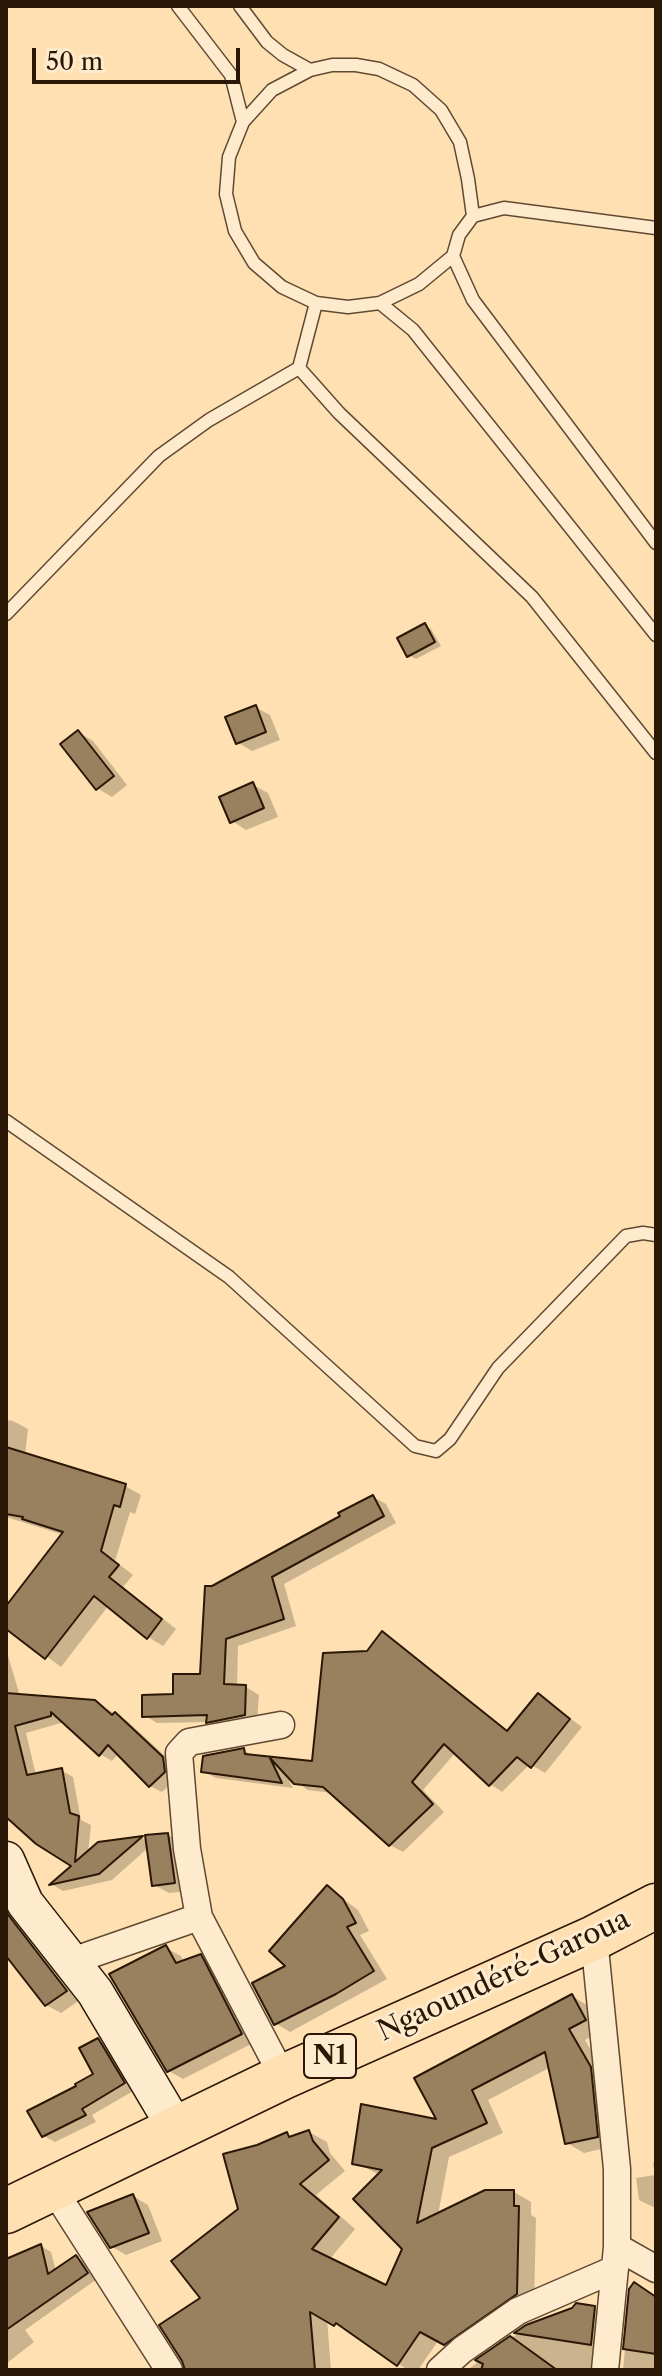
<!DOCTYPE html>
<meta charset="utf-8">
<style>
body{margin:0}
#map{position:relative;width:662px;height:2376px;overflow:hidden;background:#fee0b2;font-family:"Libre Caslon Text",serif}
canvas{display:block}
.frame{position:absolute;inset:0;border:8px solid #2b1706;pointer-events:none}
.scale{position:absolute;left:32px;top:48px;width:208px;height:36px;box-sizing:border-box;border:4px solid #2b1706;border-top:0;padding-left:10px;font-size:24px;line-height:28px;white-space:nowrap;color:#2b1706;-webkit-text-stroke:6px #feebcd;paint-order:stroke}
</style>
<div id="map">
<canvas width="662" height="2376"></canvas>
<div class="frame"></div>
<div class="scale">50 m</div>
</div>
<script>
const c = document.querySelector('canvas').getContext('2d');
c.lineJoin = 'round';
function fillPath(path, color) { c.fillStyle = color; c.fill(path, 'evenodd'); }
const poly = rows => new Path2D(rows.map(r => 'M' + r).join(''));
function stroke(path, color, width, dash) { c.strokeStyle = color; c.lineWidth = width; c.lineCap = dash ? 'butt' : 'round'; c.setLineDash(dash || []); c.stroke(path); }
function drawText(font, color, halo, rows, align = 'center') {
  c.font = font + ' "Libre Caslon Text",serif'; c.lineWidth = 6; c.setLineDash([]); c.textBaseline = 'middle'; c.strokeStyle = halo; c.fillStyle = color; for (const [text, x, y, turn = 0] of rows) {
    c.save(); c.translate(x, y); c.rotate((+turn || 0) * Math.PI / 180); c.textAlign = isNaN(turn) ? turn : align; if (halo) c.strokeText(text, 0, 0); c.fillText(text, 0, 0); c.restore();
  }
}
const shadow = poly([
 [424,625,431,629,441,646,416,659,409,655],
 [255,707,270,715,280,740,252,751,237,742],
 [78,732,93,741,127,785,112,797,97,788],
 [253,785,268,793,278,817,246,830,232,821],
 [6,1420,13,1421,28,1429,25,1455,125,1486,141,1495,135,1514,130,1512,115,1561,133,1575,123,1587,176,1629,163,1646,148,1637,109,1605,61,1667,6,1626,6,1609,64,1535,6,1517],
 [373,1497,386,1504,396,1523,284,1584,296,1626,238,1646,237,1687,246,1687,259,1695,257,1722,221,1729,209,1722,157,1723,144,1715,202,1676,212,1588,343,1517],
 [383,1634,395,1641,509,1732,538,1695,582,1727,545,1773,530,1764,502,1792,490,1784,456,1752,423,1790,444,1812,403,1852,390,1845,333,1793,308,1790,285,1774,293,1788,216,1778,203,1771,243,1750,255,1757,314,1763,368,1653],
 [6,1649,20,1696,95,1702,127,1721,175,1765,176,1779,162,1792,150,1786,119,1753,112,1761,100,1754,64,1722,26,1733,36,1775,61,1770,73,1777,81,1820,91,1825,88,1853,99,1843,142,1838,148,1841,168,1835,182,1843,189,1891,169,1893,154,1885,149,1847,112,1880,63,1891,53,1885,74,1866,6,1814],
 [327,1887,358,1910,369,1931,360,1935,387,1979,290,2032,275,2023,289,1966],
 [6,1906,80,2000,61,2013,46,2005,6,1953],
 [166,1948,181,1956,184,1963,200,1956,215,1965,255,2042,183,2079,169,2071],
 [572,1996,590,2007,602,2030,585,2040,608,2079,614,2146,584,2153,567,2143,551,2067,488,2100,503,2133,449,2157,438,2215,514,2192,531,2202,531,2215,536,2218,534,2304,463,2353,438,2341,418,2370,408,2370,327,2319,331,2370,187,2370,203,2298,240,2209,258,2147,287,2134,293,2138,309,2132,327,2142,330,2153,345,2171,316,2195,355,2229,329,2260,387,2288,404,2248,380,2175,354,2162,440,2122,417,2079],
 [98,2040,109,2047,135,2090,92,2115,96,2122,55,2142,44,2136,96,2075],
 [656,2162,656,2207,653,2207,639,2200,636,2178,655,2175,653,2163],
 [133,2196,148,2205,162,2241,126,2255,111,2246],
 [41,2246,51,2252,56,2271,76,2257,87,2263,97,2279,25,2330,34,2342,7,2363,6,2261],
 [631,2289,656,2299,656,2370,623,2370],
 [595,2308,609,2316,605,2370,467,2370,527,2327]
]);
const building = poly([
 [425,623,435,642,407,657,397,638,425,623],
 [256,705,266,732,236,744,225,717,256,705],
 [78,730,114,776,96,790,60,744,78,730],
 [253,782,264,808,230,823,219,797,253,782],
 [6,1447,126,1484,120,1507,114,1505,101,1551,119,1565,109,1577,162,1619,147,1639,94,1596,45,1659,6,1629,6,1606,63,1532,22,1519,23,1517,6,1514,6,1447],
 [373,1495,384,1516,272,1577,284,1619,226,1639,224,1684,246,1685,245,1715,206,1723,207,1715,142,1717,142,1695,173,1694,173,1674,200,1674,205,1586,212,1586,340,1516,338,1513,373,1495],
 [382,1631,507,1731,538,1693,570,1719,531,1768,517,1757,489,1786,444,1744,412,1782,433,1804,389,1846,323,1787,294,1784,270,1758,282,1783,201,1772,203,1756,244,1748,245,1754,312,1761,323,1653,367,1651,382,1631],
 [6,1693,95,1700,112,1715,115,1712,163,1757,165,1772,149,1787,108,1745,99,1756,51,1712,51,1716,15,1726,27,1775,62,1768,70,1813,79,1816,75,1862,98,1842,143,1836,99,1874,49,1885,71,1866,36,1844,6,1817,6,1693],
 [168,1833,175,1883,152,1886,145,1835,168,1833],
 [327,1885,343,1899,356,1923,347,1927,374,1971,336,1994,274,2025,252,1983,285,1966,269,1951,327,1885],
 [6,1912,67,1991,45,2006,6,1956,6,1912],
 [166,1945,176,1963,201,1954,242,2034,167,2072,109,1974,166,1945],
 [572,1994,586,2020,569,2029,591,2067,598,2137,565,2144,545,2052,472,2090,487,2123,432,2148,417,2223,485,2190,514,2190,514,2206,519,2206,517,2294,444,2345,420,2332,397,2366,336,2323,334,2326,310,2312,315,2370,185,2370,182,2361,159,2325,200,2298,171,2261,238,2209,223,2154,257,2145,287,2132,289,2137,309,2130,313,2141,329,2160,300,2184,339,2217,312,2249,386,2285,402,2249,353,2199,382,2170,352,2164,361,2104,436,2119,414,2078,572,1994],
 [98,2038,125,2083,82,2109,86,2115,42,2137,27,2111,76,2086,75,2084,93,2074,79,2048,98,2038],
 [133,2194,149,2233,110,2248,87,2212,133,2194],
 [41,2244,48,2274,76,2255,88,2273,6,2330,6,2259,41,2244],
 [634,2282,656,2297,656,2354,623,2349,629,2289,634,2282],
 [576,2303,595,2306,591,2345,514,2333,526,2325,572,2308,576,2303],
 [510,2336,557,2370,481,2370,483,2364,475,2360,510,2336]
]);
const lane = poly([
 [178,6,231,75,243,122],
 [240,6,267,42,283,55,310,70],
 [473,216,504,208,656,228],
 [453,256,419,284,380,303,348,307,316,303,282,287,254,263,235,231,226,194,229,157,243,122,272,90,310,70,332,65,356,65,379,69,413,85,441,110,460,142,468,179,473,216,459,235,453,256,473,300,656,543],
 [316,303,299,368,339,413,532,597,656,753],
 [380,303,413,330,656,635],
 [6,614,159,456,209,420,299,368],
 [6,1121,229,1277,415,1446,436,1451,450,1439,498,1368,626,1236,643,1233,656,1235]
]);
const street = poly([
 [281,1725,189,1742,179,1753,187,1849,199,1917,283,2077],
 [594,1938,617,2169,617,2247,605,2370],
 [72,1961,199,1917],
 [54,2190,169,2370],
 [617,2247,656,2269],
 [440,2370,462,2350,518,2311,615,2269]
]);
const secondary = poly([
 [6,1860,25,1903,95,1992,177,2130]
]);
const highway = poly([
 [6,2211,283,2077,594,1938,656,1906]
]);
const shields = [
 [330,2056,52]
];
const shieldNames = [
 ["N1",330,2056]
];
const streetNames = [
 ["Ngaoundéré-Garoua",504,1976,-25]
];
fillPath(shadow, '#0003');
fillPath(building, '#99805f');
stroke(building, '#2b1706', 2);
stroke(lane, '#604931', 15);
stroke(street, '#604931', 29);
stroke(secondary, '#2b1706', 39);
stroke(highway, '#2b1706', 47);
stroke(lane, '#feebcd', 12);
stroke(street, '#feebcd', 26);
stroke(secondary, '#feebcd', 36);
stroke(highway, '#fee0b2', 44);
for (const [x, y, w] of shields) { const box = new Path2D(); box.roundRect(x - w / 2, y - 22, w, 44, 6); c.fillStyle = '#feebcd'; c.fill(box); stroke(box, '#2b1706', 2); }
drawText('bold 26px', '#2b1706', null, shieldNames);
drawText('28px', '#2b1706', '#feebcd', streetNames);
</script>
